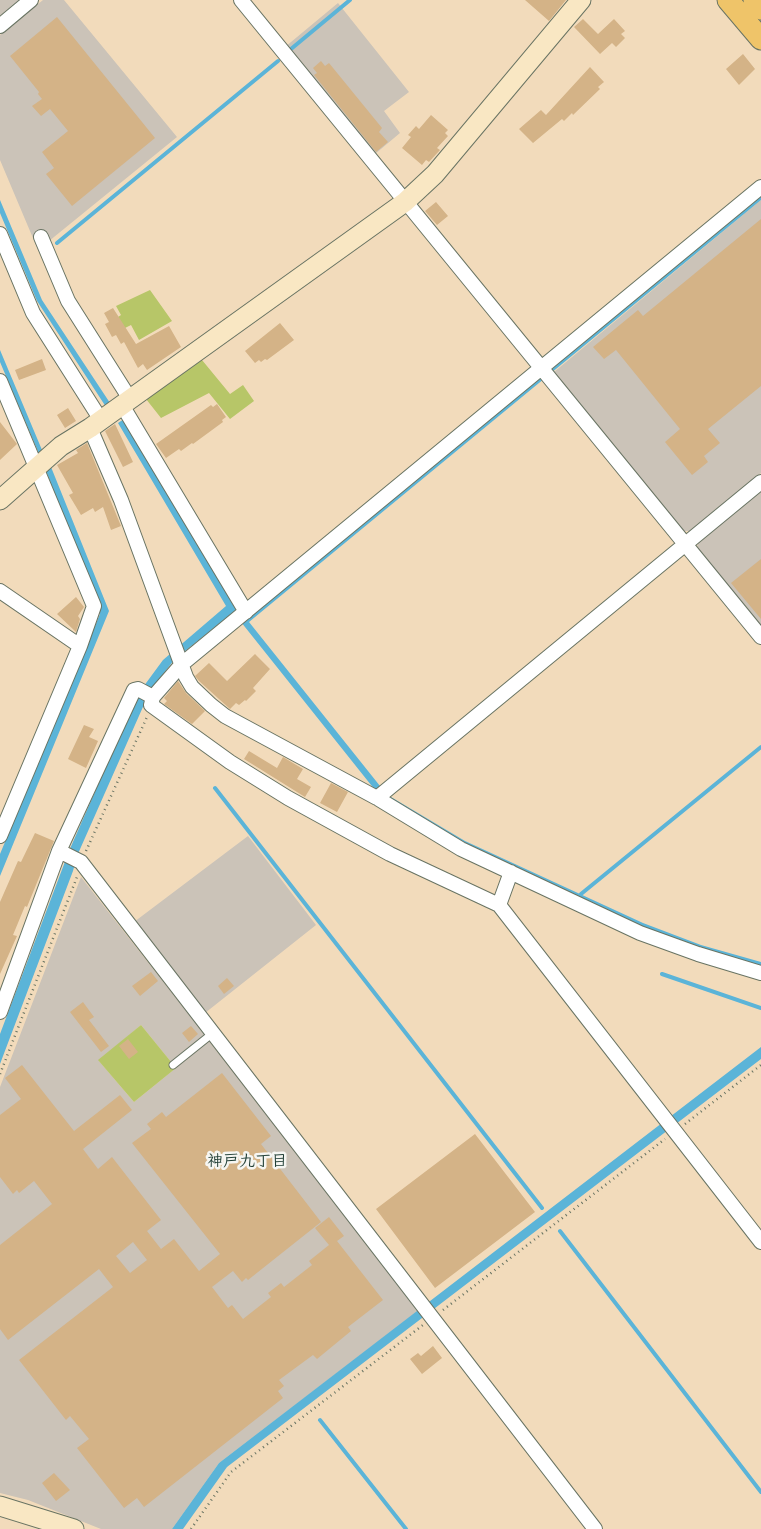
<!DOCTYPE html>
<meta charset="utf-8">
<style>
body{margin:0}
canvas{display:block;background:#f2dbbb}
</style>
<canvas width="761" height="1529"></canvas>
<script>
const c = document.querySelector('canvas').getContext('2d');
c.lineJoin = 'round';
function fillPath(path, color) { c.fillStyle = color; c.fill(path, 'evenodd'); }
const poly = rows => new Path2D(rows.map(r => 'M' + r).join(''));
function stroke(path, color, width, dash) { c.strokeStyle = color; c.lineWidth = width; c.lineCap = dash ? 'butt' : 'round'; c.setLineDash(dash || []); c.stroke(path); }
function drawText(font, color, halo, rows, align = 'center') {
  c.font = font + ' Delius,"Klee One",sans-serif'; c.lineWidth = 5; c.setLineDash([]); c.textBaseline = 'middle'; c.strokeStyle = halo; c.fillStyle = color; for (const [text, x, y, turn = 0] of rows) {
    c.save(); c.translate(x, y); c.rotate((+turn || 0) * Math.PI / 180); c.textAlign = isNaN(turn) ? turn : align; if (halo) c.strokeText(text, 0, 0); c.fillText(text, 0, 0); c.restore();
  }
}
const industrial = poly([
 [0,0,20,0,0,16],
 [43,0,64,0,177,137,38,250,0,160,0,35],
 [338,3,409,92,384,111,400,133,375,154,285,47],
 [761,200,761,473,691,531,682,531,554,372],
 [761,491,761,627,697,549,698,542],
 [248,836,316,925,205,1013,134,922],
 [81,877,205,1035,171,1062,141,1025,99,1061,134,1102,209,1041,418,1311,219,1463,172,1529,101,1529,28,1500,0,1493,0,1087]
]);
const green = poly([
 [150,290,172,321,139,340,131,325,121,330,115,319,121,315,116,306],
 [202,360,230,394,243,385,254,401,230,419,209,393,161,418,146,399],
 [141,1025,176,1068,134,1102,98,1060]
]);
const water = poly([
 [761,194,761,200,249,622,380,786,375,790,241,622],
 [0,200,42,300,110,403,106,407,37,301,0,213],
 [0,350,42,450,39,454,0,362],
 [124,419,236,610,174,660,150,691,77,856,73,871,0,1064,0,1034,69,851,138,694,163,660,226,606,118,423],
 [51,467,109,611,0,876,0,854,100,614,99,604,46,471],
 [391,797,465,841,643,923,701,945,761,962,761,966,699,948,641,927,464,845,389,800],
 [761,1047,761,1059,227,1467,183,1529,172,1529,219,1463]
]);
const stream = poly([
 [291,49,350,0],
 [57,243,278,61],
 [215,788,542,1208],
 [581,894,761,747],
 [662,974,761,1008],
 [560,1231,761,1492],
 [320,1420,406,1529]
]);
const building = poly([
 [525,0,566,0,549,21],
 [57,17,155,138,72,206,46,174,54,168,42,152,68,131,50,109,41,116,32,106,42,99,38,94,39,92,10,56],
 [583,19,598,34,614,19,625,31,621,34,625,38,616,47,612,43,600,54,574,27],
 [743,54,755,69,739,85,726,69],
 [321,61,325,66,329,63,382,128,379,132,388,142,376,152,314,75,317,73,313,68],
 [590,67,604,82,598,87,600,89,573,115,572,113,564,121,562,119,533,143,519,129,541,110,546,115],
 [431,115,448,130,445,133,448,136,437,148,440,150,429,162,426,160,422,165,402,148,411,137,408,135,416,126,419,129],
 [436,202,448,216,437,225,425,211],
 [761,219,761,386,708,429,720,443,704,456,708,462,692,475,665,442,680,429,616,350,604,359,593,347,638,310,643,316],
 [113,308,136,344,169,326,181,347,147,370,143,364,138,368,124,342,121,344,116,335,112,337,105,324,109,322,104,313],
 [280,323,294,340,267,360,265,359,261,362,259,360,255,363,245,351],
 [42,359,46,370,19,380,15,370],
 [217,404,226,417,222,420,223,422,193,444,192,443,181,451,179,449,166,458,156,444,211,405,213,407],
 [68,408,76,421,65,428,57,415],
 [0,422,17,444,0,460],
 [115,424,133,462,123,467,105,431],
 [87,443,121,526,111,530,103,507,95,512,93,508,81,515,69,495,73,493,57,465,78,453,76,450],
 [761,559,761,619,731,583],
 [76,597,84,607,78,616,80,619,76,632,57,614],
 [255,654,270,669,253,688,256,691,246,701,245,700,239,705,236,703,230,709,199,681,195,676,209,663,227,681],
 [178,681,186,693,205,711,192,724,164,704,167,701,164,698],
 [84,725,94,729,89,737,98,741,86,768,68,759],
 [249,751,277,768,283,757,303,769,297,779,311,787,305,797,244,759],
 [331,783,348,792,337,812,320,803],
 [35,833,54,841,27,907,25,906,13,935,17,936,0,974,0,902,18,861,21,862],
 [151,972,158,981,140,996,132,986],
 [227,978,234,986,224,994,218,986],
 [83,1002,94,1017,89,1020,109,1046,101,1052,70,1012],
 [191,1026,198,1034,189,1042,182,1033],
 [128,1039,138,1052,129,1059,119,1046],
 [22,1065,74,1131,120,1095,132,1110,83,1149,98,1169,112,1157,161,1220,147,1231,161,1249,174,1239,199,1271,220,1254,132,1143,151,1129,147,1124,162,1112,166,1117,222,1073,271,1136,261,1144,321,1222,248,1280,246,1278,242,1282,233,1271,212,1287,228,1308,232,1305,243,1319,271,1297,268,1293,281,1283,284,1287,312,1265,309,1261,329,1245,315,1228,329,1217,344,1236,337,1241,383,1300,348,1327,351,1331,317,1359,313,1355,279,1380,284,1386,278,1391,283,1398,144,1507,137,1498,124,1508,77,1448,89,1439,70,1416,66,1420,19,1360,113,1287,99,1269,8,1340,0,1329,0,1245,52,1204,34,1181,19,1193,17,1190,13,1194,0,1177,0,1115,21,1099,5,1078],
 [133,1242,147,1260,130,1273,116,1256],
 [475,1134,535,1212,435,1288,376,1209],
 [433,1346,442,1358,422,1374,410,1359,418,1353,421,1356],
 [54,1473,70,1490,56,1501,42,1483]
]);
const path = poly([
 [86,851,147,717],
 [0,1074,77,877],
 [685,1124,761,1065],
 [443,1310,665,1139],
 [191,1529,231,1472,423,1325]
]);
const lane = poly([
 [173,1065,213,1033]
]);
const street = poly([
 [241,0,761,637],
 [0,26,31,0],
 [0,234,33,313,101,420],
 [41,237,68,301,130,399],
 [0,381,94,606,80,646,0,836],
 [122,405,246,612],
 [90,428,121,500,186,677,192,687,211,705,225,716,377,798,461,849,640,933,698,954,761,973],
 [0,591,80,646],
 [153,697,151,705,230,762,288,798,390,854,499,905,761,1242],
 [377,798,761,482],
 [59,851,81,862,595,1529],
 [499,905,511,872],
 [0,1012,59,851,134,690,138,689,153,697,182,664,761,187]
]);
const secondary = poly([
 [0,500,61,446,90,428,405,202,435,174,581,0],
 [0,1506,74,1529]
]);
const primary = poly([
 [728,0,761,39],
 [754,0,761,9]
]);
const neighbourhoodNames = [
 ["神戸九丁目",247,1161]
];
fillPath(industrial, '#cbc3b8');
fillPath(green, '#b7c668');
fillPath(water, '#5bb4d8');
stroke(stream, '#5bb4d8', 4);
fillPath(building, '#d4b387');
stroke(lane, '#697463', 9);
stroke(street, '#697463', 16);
stroke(secondary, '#697463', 21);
stroke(primary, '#697463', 23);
stroke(path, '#697463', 2.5, [1, 4]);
stroke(lane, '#fff', 7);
stroke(street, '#fff', 14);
stroke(secondary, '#f9e7c3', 19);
stroke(primary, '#efc469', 21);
drawText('bold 16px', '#1f3d34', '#f6f6f2', neighbourhoodNames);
</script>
